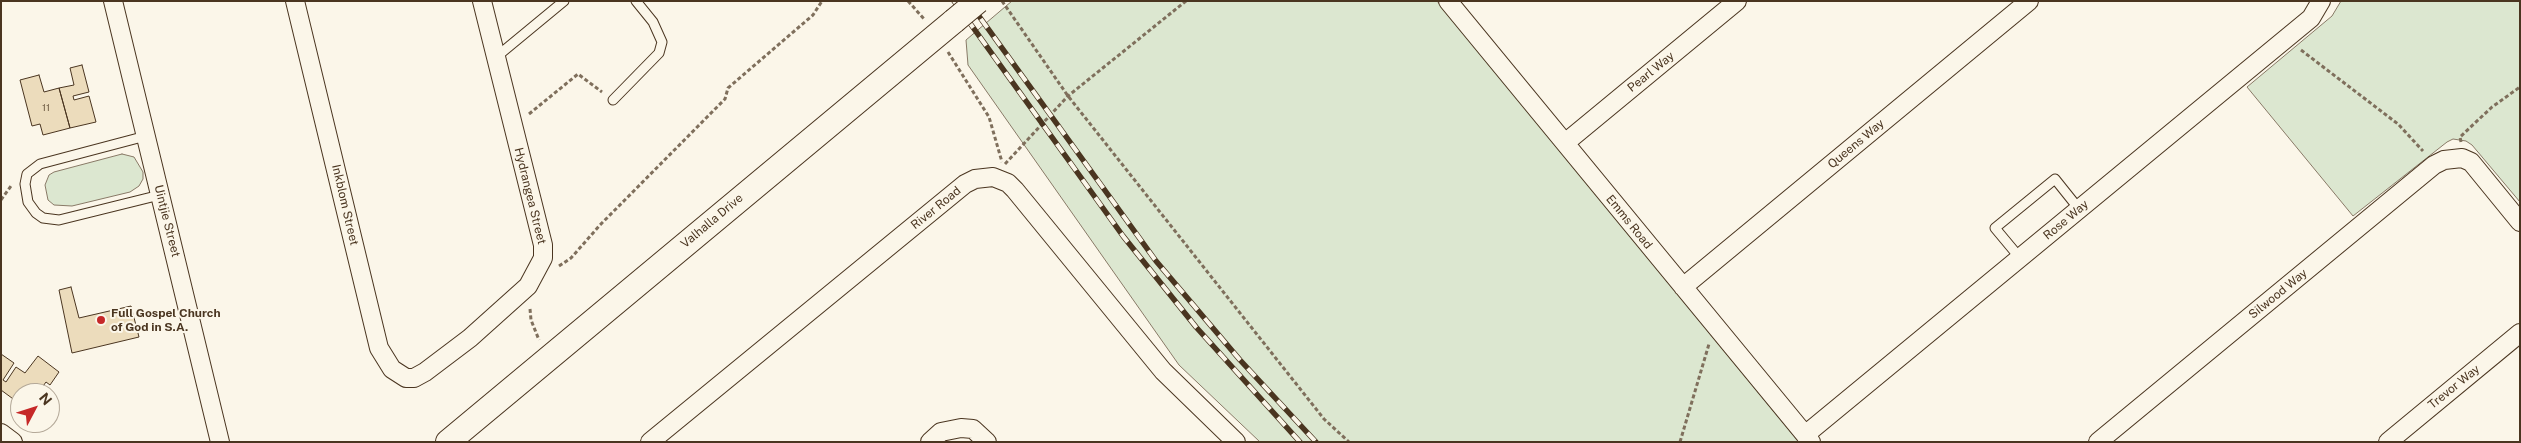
<!DOCTYPE html>
<style>
body{margin:0}
#map{position:relative;width:2521px;height:443px;overflow:hidden;background:#fbf6e9;font-family:"Public Sans",sans-serif}
canvas{display:block}
.frame{position:absolute;inset:0;border:2px solid #4a3520;pointer-events:none}
.north{position:absolute;left:10px;top:383px;width:50px;height:50px;box-sizing:border-box;background:#fbf6e9;border:1px solid #b4a999;border-radius:50%;rotate:50deg;font-size:14px;font-weight:700;line-height:20px;text-align:center;color:#4a3520}
.north::after{content:'';display:block;margin:auto;width:18px;height:22px;background:#c62828;clip-path:polygon(50% 0,100% 100%,50% 72%,0 100%)}
</style>
<div id="map">
<canvas width="2521" height="443"></canvas>
<div class="frame"></div>
<div class="north">N</div>
</div>
<script>
const c = document.querySelector('canvas').getContext('2d');
c.lineJoin = 'round';
function fillPath(path, color) { c.fillStyle = color; c.fill(path, 'evenodd'); }
const poly = rows => new Path2D(rows.map(r => 'M' + r).join(''));
function stroke(path, color, width, dash) { c.strokeStyle = color; c.lineWidth = width; c.lineCap = dash ? 'butt' : 'round'; c.setLineDash(dash || []); c.stroke(path); }
function drawText(font, color, halo, rows, align = 'center') {
  c.font = font + ' "Public Sans",sans-serif'; c.lineWidth = 4; c.setLineDash([]); c.textBaseline = 'middle'; c.strokeStyle = halo; c.fillStyle = color; for (const [text, x, y, turn = 0] of rows) {
    c.save(); c.translate(x, y); c.rotate((+turn || 0) * Math.PI / 180); c.textAlign = isNaN(turn) ? turn : align; if (halo) c.strokeText(text, 0, 0); c.fillText(text, 0, 0); c.restore();
  }
}
const green = poly([
 [1012,1,1437,1,1799,442,1260,442,1179,365,968,65,966,40,1012,1],
 [2341,1,2520,1,2520,202,2472,145,2466,141,2453,139,2447,142,2353,216,2247,87,2332,16,2341,1],
 [122,154,134,157,143,172,143,179,139,186,130,192,72,206,54,205,48,200,45,185,49,175,54,172,122,154]
]);
const building = poly([
 [82,65,89,92,73,96,74,100,89,96,96,122,70,128,59,88,74,85,70,68,82,65],
 [39,75,44,92,59,88,70,128,43,135,40,124,32,126,20,80,39,75],
 [71,287,79,318,131,306,139,337,72,353,59,290,71,287],
 [1,354,14,363,3,380,6,382,16,367,25,373,38,356,59,372,50,385,46,382,38,393,20,393,20,404,1,390,1,354]
]);
const path = poly([
 [908,1,924,19],
 [1002,1,1068,96,1324,419,1349,442],
 [2301,50,2398,124,2423,151],
 [948,52,989,117,1002,162],
 [529,114,578,74,602,92],
 [2461,142,2460,137,2492,107,2520,87],
 [1005,164,1068,96,1186,1],
 [1,200,11,186],
 [559,266,571,258,600,225,725,99,728,88,813,15,822,1],
 [530,309,531,320,539,340],
 [1680,442,1709,344]
]);
const service = poly([
 [495,58,564,1],
 [613,100,659,53,662,42,653,22,636,1],
 [146,136,40,164,27,174,25,184,28,202,36,213,43,218,59,220,160,195],
 [2020,258,1995,228,2055,179,2079,209]
]);
const minor = poly([
 [113,1,220,442],
 [295,1,379,348,392,369,406,378,414,378,425,372,470,338,528,286,543,258,543,245,482,1],
 [1448,1,1811,442],
 [1565,143,1737,1],
 [1683,287,2029,1],
 [1,433,13,442],
 [1805,435,2311,18,2321,1],
 [650,442,965,184,975,179,993,177,1008,183,1015,190,1163,371,1236,442],
 [930,442,941,432,961,428,973,429,987,442],
 [2098,442,2434,165,2444,160,2462,158,2471,162,2520,222],
 [2388,442,2520,333]
]);
const secondary = poly([
 [448,442,954,21]
]);
const rail = poly([
 [954,1,1123,236,1196,327,1300,442],
 [968,1,1156,261,1240,360,1316,442]
]);
const secondaryBridge = poly([
 [954,21,978,1]
]);
const markers = [
 [101,320,5,"#c62828"]
];
const numberNames = [
 ["11",46,108]
];
const streetNames = [
 ["Pearl Way",1651,72,-39],
 ["Queens Way",1856,144,-40],
 ["Hydrangea Street",530,196,76],
 ["Inkblom Street",345,205,77],
 ["River Road",936,208,-39],
 ["Rose Way",2066,220,-40],
 ["Uintjie Street",167,221,76],
 ["Valhalla Drive",712,221,-40],
 ["Emms Road",1629,222,51],
 ["Silwood Way",2278,294,-39],
 ["Trevor Way",2454,387,-39]
];
const poiNames = [
 ["Full Gospel Church",111,313],
 ["of God in S.A.",111,327]
];
fillPath(green, '#dce7d0');
stroke(green, '#887966', 1);
fillPath(building, '#ecdcbc');
stroke(building, '#4a3520', 1);
stroke(service, '#4a3520', 11);
stroke(minor, '#4a3520', 20);
stroke(secondary, '#4a3520', 26);
stroke(path, '#7f6f5c', 3, [4, 2.5]);
stroke(service, '#fbf6e9', 9);
stroke(minor, '#fbf6e9', 18);
stroke(secondary, '#fbf6e9', 24);
stroke(rail, '#4a3520', 5.5);
stroke(rail, '#fbf6e9', 4, [11]);
stroke(secondaryBridge, '#4a3520', 26, []);
stroke(secondaryBridge, '#fbf6e9', 24);
for (const [x, y, r, color] of markers) { const dot = new Path2D(); dot.arc(x, y, r, 0, 2 * Math.PI); c.fillStyle = color; c.fill(dot); stroke(dot, '#fbf6e9', 2); }
drawText('10px', '#725f47', null, numberNames);
drawText('12px', '#4a3520', '#fbf6e9', streetNames);
drawText('bold 12px', '#4a3520', '#fbf6e9', poiNames, 'left');
</script>
